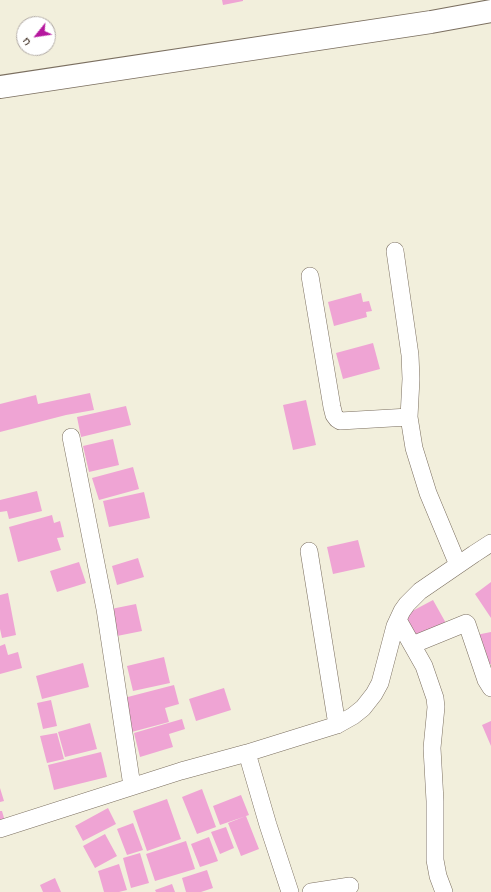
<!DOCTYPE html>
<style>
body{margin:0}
#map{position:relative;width:491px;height:892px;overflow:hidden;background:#f2efdc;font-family:"Indie Flower",sans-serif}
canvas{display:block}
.north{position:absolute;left:16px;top:16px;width:40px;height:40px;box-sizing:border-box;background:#fff;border:1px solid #b1aaa5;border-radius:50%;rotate:240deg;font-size:11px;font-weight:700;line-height:16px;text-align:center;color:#3b2a1e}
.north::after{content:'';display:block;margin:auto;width:14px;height:18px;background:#b5179e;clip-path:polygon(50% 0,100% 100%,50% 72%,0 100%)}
</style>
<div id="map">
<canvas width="491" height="892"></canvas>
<div class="north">U</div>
</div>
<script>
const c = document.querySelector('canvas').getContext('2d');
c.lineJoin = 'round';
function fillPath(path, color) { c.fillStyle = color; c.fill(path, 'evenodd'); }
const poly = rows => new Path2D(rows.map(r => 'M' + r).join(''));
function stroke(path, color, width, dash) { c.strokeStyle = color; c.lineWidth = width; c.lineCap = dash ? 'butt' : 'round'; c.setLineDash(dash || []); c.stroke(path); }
const building = poly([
 [222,0,243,0,243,1,223,5],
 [361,293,363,302,369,301,372,311,366,312,367,317,334,326,328,302],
 [373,343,380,369,343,379,336,353],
 [90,393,94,410,66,415,0,432,0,404,36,395,38,404],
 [306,400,316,445,293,450,283,405],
 [126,406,131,425,81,437,77,417],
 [113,439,119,465,89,472,83,446],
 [133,467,139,489,99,500,92,478],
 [37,491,42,511,9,519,7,511,0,512,0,500],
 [144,492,150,518,109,527,103,501],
 [52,515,54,523,60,521,64,537,57,538,61,550,18,562,9,527],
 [358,540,365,567,333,574,327,547],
 [138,558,144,577,117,585,112,566],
 [79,562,86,583,57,592,50,571],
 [491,582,491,618,475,594],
 [8,593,16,635,2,638,0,629,0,595],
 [433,600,447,625,417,641,403,616],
 [136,604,142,631,112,637,106,610],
 [491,632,491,664,483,666,476,635],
 [5,644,8,655,18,652,22,668,0,674,0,646],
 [164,657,170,683,133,691,127,666],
 [83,663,89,687,42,699,36,676],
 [174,685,179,704,165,708,169,722,128,733,120,699],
 [224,688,231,710,196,721,189,699],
 [51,700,57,726,43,729,37,703],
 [182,719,185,729,169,734,173,747,140,757,134,733],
 [491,721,491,746,482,725],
 [90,723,97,749,65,757,58,732],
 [57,733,64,759,47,763,40,736],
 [101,752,107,777,54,790,48,765],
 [0,788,4,801,0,802],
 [202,789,216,827,197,834,182,797],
 [241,795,249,815,220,825,213,806],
 [167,799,181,839,147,851,133,811],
 [108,808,116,824,83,841,75,826],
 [0,811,2,811,6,825,0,827],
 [246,816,259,849,241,856,228,823],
 [133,823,143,850,127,855,117,829],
 [226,827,234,848,220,854,211,832],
 [105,834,117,856,95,868,83,846],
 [209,837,218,861,200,867,191,844],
 [186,841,195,869,155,881,146,854],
 [140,853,149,883,131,888,123,858],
 [119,864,127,890,119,892,104,892,98,871],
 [207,870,213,888,201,892,186,892,182,878],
 [55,878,61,892,43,892,40,885],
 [172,884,175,892,156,892,155,890]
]);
const street = poly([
 [395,251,410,355,411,379,409,417,414,448,428,493,458,565],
 [310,276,332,407,334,415,337,419,340,421,409,417],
 [71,437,105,609,132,786],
 [309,551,337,725],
 [398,620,424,666,435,698,436,707,432,748,435,801,435,860,438,876,444,892],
 [412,645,466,623,467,624,486,680,491,688],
 [247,753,268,825,290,892],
 [0,829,181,771,247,753,337,725,353,716,363,708,374,694,380,683,395,626,402,611,407,604,420,591,474,554,491,543],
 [311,892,350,886]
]);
const secondary = poly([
 [0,87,431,22,491,11]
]);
fillPath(building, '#efa4d4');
stroke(street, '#7b6f60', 18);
stroke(secondary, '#7b6f60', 24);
stroke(street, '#fff', 17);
stroke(secondary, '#fff', 22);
</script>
